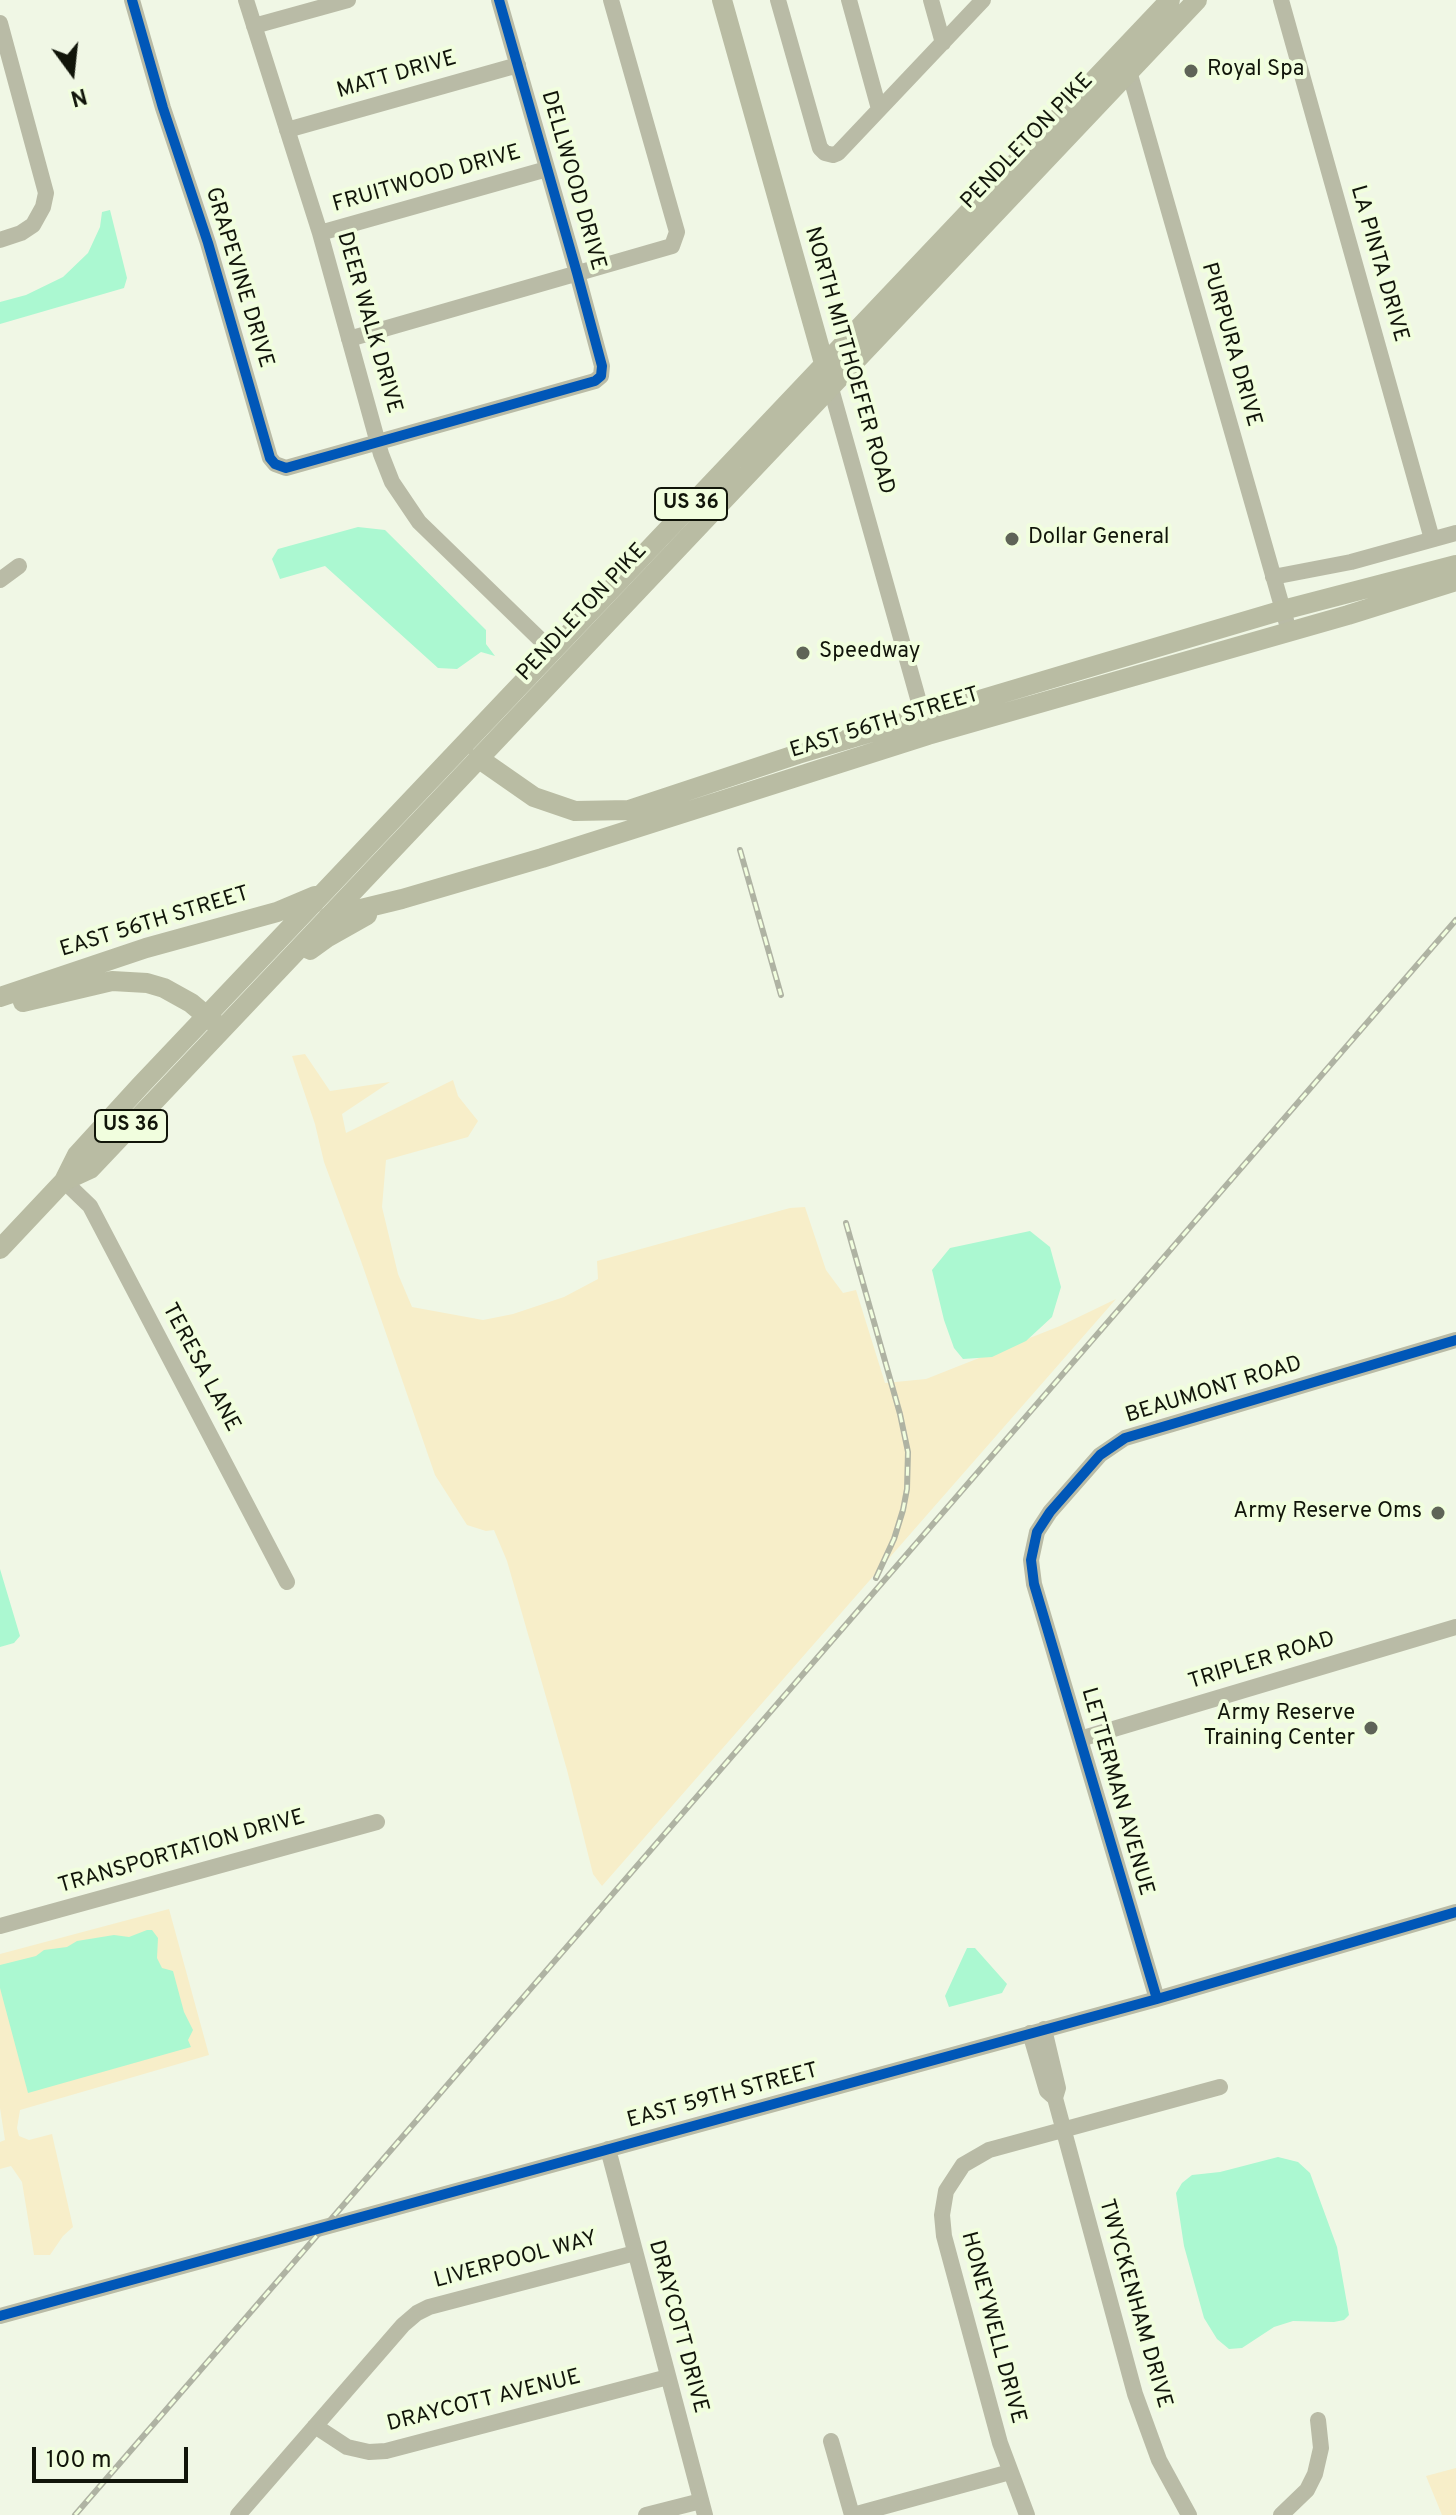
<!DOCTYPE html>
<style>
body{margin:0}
#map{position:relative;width:1456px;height:2515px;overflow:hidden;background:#f0f7e5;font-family:Overpass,sans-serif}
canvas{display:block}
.north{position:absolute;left:32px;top:32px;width:80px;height:80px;-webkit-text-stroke:6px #f1fede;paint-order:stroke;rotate:165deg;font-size:22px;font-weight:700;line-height:32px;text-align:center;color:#11150a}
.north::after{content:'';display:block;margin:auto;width:28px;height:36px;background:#11150a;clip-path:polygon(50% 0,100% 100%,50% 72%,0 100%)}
.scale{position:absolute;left:32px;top:2447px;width:156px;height:36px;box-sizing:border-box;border:4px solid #11150a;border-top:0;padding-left:10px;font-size:24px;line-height:28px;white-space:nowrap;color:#11150a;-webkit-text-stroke:6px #f1fede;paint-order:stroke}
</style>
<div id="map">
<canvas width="1456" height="2515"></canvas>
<div class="north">N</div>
<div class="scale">100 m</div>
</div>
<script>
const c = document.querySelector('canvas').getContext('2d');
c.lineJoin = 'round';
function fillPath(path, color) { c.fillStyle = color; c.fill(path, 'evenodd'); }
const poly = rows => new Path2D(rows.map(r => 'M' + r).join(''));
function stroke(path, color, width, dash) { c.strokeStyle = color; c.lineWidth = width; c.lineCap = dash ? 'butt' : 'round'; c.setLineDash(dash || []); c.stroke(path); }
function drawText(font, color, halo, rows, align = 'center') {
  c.font = font + ' Overpass,sans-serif'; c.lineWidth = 8; c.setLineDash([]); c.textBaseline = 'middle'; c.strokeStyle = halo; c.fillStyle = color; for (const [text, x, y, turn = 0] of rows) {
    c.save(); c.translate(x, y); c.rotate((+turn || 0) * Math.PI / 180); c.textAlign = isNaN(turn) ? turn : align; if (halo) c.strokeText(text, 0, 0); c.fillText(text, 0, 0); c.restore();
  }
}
const green = poly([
 [305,1054,330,1091,390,1082,342,1114,346,1133,453,1080,458,1096,478,1121,468,1137,386,1160,382,1207,398,1274,412,1307,483,1320,513,1314,564,1297,598,1279,597,1261,790,1208,805,1207,826,1270,843,1293,856,1290,885,1383,926,1379,1060,1326,1116,1299,602,1886,593,1874,567,1770,507,1561,494,1530,486,1531,467,1525,435,1475,361,1261,324,1162,315,1124,292,1056],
 [169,1909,209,2055,20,2110,17,2128,19,2136,29,2140,52,2134,73,2227,63,2236,50,2255,34,2255,22,2182,11,2166,0,2169,0,2142,5,2140,0,2108,0,1954],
 [1456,2468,1456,2515,1442,2515,1426,2476]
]);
const water = poly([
 [110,210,127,278,124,288,0,324,0,302,26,295,63,277,88,253,100,227,102,212],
 [358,527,385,530,486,630,486,644,495,656,481,652,457,669,438,668,325,566,280,579,272,559,278,549],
 [1030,1231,1050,1247,1061,1287,1052,1317,1026,1341,992,1357,963,1359,954,1348,944,1320,932,1270,950,1248],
 [0,1569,20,1636,14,1643,0,1647],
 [147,1930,152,1930,158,1938,157,1958,162,1968,173,1971,184,2012,193,2030,188,2040,191,2047,28,2093,0,1988,0,1965,36,1956,44,1950,67,1947,77,1941,114,1935,129,1937],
 [967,1948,975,1948,1007,1984,1002,1993,949,2007,945,1996],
 [1278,2157,1298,2162,1310,2173,1337,2247,1349,2315,1344,2320,1334,2322,1293,2321,1274,2327,1242,2348,1229,2349,1217,2339,1204,2318,1184,2246,1176,2193,1182,2183,1192,2175,1220,2172]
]);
const minor = poly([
 [132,0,163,108,208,243,270,458,275,464,286,468,595,381,601,376,602,366,577,273,499,0],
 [246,0,320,233,381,454,392,482,419,522,551,650],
 [778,0,820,148,825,153,833,155,838,153,983,0],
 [849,0,879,109],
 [931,0,943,43],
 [1281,0,1432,539],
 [0,23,46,193,43,207,33,225,21,233,0,240],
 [254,26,348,0],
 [1129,71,1289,631],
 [287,130,518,65],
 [320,233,547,169],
 [349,339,672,246,677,232,611,0],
 [830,385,926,727],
 [1273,577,1351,562,1456,533],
 [0,580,19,566],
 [64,1181,90,1206,287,1582],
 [1080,1739,1456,1627],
 [0,1926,377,1822],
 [1157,1999,1034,1584,1031,1560,1037,1532,1050,1512,1100,1455,1125,1438,1456,1340],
 [1044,2029,1058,2088,1055,2098,1135,2394,1159,2460,1189,2515],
 [1030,2033,1047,2091,1055,2098],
 [608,2149,705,2515],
 [0,2316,1157,1999,1456,1912],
 [315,2426,347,2447,369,2452,386,2451,668,2377],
 [831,2441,852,2515],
 [238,2515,403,2325,417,2313,429,2307,635,2253],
 [646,2515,701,2501],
 [853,2515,1010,2472],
 [1027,2515,1000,2443,944,2236,942,2215,946,2191,963,2165,989,2150,1220,2087],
 [1281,2515,1307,2490,1315,2474,1321,2448,1318,2420]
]);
const major = poly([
 [722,0,827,374],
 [478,758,534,797,575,811,629,810,798,754,1080,670,1283,610,1456,565],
 [328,917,402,899,542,858,928,735,1348,615,1456,581],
 [310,950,328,937,367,915],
 [0,997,146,948,277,912,315,896],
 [23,1002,112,981,147,983,164,988,191,1003,216,1024],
 [64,1181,90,1169,1197,0],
 [0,1249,64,1181,77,1155,140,1086,1170,0]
]);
const rail = poly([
 [740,850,781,995],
 [846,1223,900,1414,908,1452,907,1489,903,1510,894,1539,876,1578],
 [75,2515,1456,920]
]);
const cycleway = poly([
 [132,0,163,108,208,243,270,458,275,464,286,468,595,381,601,376,602,366,577,273,499,0],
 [1157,1999,1034,1584,1031,1560,1037,1532,1050,1512,1100,1455,1125,1438,1456,1340],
 [0,2316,1157,1999,1456,1912]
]);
const markers = [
 [1191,71,8,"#5f6457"],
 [1012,539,8,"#5f6457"],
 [803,653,8,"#5f6457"],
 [1438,1513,8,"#5f6457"],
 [1371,1728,8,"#5f6457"]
];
const shields = [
 [691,504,72],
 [131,1126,72]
];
const shieldNames = [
 ["US 36",691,504],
 ["US 36",131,1126]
];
const poiNames = [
 ["Royal Spa",1207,71],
 ["Dollar General",1028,539],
 ["Speedway",819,653],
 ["Army Reserve Oms",1422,1513,"right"],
 ["Army Reserve",1355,1715,"right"],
 ["Training Center",1355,1740,"right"]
];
const streetNames = [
 ["MATT DRIVE",397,76,-16],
 ["PENDLETON PIKE",1028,142,-46],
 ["FRUITWOOD DRIVE",427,180,-16],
 ["DELLWOOD DRIVE",572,181,74],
 ["LA PINTA DRIVE",1378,264,74],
 ["GRAPEVINE DRIVE",238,278,73],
 ["DEER WALK DRIVE",368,323,74],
 ["PURPURA DRIVE",1230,345,74],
 ["NORTH MITTHOEFER ROAD",848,361,74],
 ["PENDLETON PIKE",583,613,-47],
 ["EAST 56TH STREET",885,724,-17],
 ["EAST 56TH STREET",155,923,-17],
 ["TERESA LANE",200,1368,62],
 ["BEAUMONT ROAD",1214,1391,-17],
 ["TRIPLER ROAD",1262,1662,-17],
 ["LETTERMAN AVENUE",1116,1792,74],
 ["TRANSPORTATION DRIVE",182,1853,-16],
 ["EAST 59TH STREET",723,2097,-15],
 ["LIVERPOOL WAY",516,2261,-15],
 ["TWYCKENHAM DRIVE",1134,2304,74],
 ["DRAYCOTT DRIVE",677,2327,75],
 ["HONEYWELL DRIVE",992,2328,75],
 ["DRAYCOTT AVENUE",484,2402,-14]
];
fillPath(green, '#f7eec9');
fillPath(water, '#abf8d1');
stroke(minor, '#b9bba6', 16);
stroke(major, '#b9bca3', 20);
stroke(rail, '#afb3a3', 6);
stroke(rail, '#f1fede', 3, [9]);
stroke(cycleway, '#0057b8', 10);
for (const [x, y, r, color] of markers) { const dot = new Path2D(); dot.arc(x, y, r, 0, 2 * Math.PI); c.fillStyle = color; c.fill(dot); stroke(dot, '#f1fede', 3); }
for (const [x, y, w] of shields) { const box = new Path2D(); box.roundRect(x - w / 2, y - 16, w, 32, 6); c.fillStyle = '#f1fede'; c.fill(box); stroke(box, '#11150a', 2); }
drawText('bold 20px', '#11150a', null, shieldNames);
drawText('22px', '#11150a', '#f1fede', poiNames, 'left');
drawText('22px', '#11150a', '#f1fede', streetNames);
</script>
